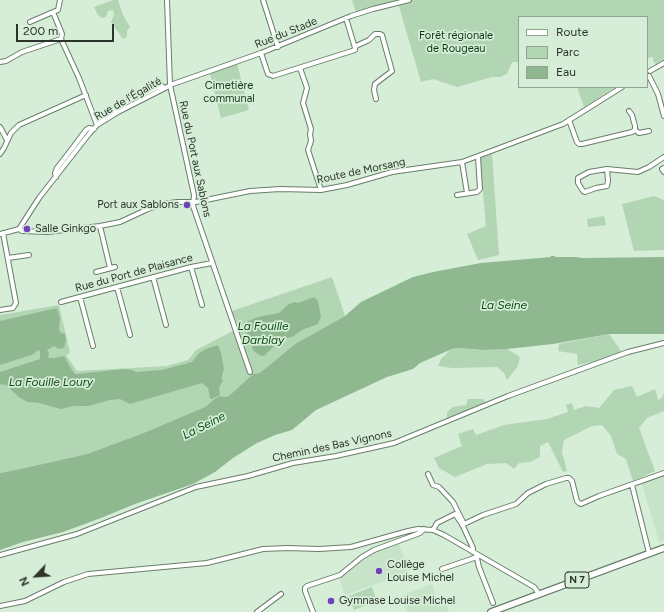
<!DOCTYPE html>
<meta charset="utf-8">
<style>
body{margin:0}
#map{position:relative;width:664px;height:612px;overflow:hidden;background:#d6edd7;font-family:Figtree,sans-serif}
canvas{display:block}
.legend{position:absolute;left:518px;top:16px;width:130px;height:72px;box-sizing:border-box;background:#d6edd7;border:1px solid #92a392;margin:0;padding:5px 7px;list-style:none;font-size:12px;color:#2b342b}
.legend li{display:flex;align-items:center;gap:8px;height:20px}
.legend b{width:20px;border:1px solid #92a392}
.north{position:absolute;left:16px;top:556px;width:40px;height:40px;-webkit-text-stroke:3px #d6edd7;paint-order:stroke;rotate:245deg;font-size:11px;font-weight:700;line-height:16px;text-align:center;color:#2b342b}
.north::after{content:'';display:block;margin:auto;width:14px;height:18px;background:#2b342b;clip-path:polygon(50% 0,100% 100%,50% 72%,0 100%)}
.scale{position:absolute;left:16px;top:24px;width:98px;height:18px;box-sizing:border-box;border:2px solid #2b342b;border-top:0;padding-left:5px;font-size:12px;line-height:14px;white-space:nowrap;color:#2b342b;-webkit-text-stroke:3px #d6edd7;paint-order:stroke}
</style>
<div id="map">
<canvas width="664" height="612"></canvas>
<ul class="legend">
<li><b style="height:5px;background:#fff"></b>Route</li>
<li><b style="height:11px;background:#b2d5b4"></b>Parc</li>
<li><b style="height:11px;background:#8fb891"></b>Eau</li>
</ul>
<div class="north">N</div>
<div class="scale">200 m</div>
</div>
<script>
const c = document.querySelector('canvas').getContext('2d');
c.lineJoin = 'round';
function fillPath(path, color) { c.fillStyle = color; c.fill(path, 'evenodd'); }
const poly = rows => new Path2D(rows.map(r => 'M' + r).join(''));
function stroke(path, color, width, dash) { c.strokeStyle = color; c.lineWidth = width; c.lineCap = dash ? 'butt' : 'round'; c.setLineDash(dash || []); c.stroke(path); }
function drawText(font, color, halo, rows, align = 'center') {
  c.font = font + ' Figtree,sans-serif'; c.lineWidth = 3.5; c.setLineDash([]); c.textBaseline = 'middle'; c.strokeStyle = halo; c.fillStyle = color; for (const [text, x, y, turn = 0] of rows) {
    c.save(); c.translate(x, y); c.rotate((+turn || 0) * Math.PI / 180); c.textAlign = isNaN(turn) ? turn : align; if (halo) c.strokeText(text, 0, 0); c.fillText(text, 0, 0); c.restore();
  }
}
const built = poly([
 [664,477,664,540,659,542,642,484],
 [399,544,409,572,345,595,339,578,348,573,371,554],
 [432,584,439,603,445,601,449,612,407,612,401,596]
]);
const green = poly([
 [113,0,118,0,123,15,130,27,127,31,127,37,123,39,111,22,114,15,113,10,108,11,106,17,102,18,98,15,94,7],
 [352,0,664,0,664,59,656,64,653,61,653,57,647,58,647,17,519,17,519,62,512,62,507,74,500,77,492,77,457,87,433,79,421,82,398,3,356,13],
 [237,63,249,110,221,118,210,74],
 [577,87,615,87,584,107],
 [492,154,499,255,478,260,467,234,486,226,480,158],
 [654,196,664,200,664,250,634,251,622,204],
 [604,216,606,225,588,227,587,219],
 [332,277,345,316,295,344,260,373,253,374,230,396,225,397,220,396,213,400,205,407,141,434,87,454,20,469,0,473,0,315,59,305,70,353,66,355,77,371,167,366,188,360,196,350,239,328,232,311],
 [609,334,621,351,615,357,578,365,577,354,558,351,559,344],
 [458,348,483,350,507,349,520,357,518,366,507,380,504,373,497,367,452,368,438,366,441,359,450,350],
 [632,386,637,397,655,389,658,400,662,398,664,393,664,411,647,418,639,428,655,471,633,481,626,459,617,454,611,436,602,425,592,426,564,440,562,452,567,471,563,472,548,442,540,446,540,457,530,462,519,463,514,469,506,463,487,464,455,477,439,468,434,458,462,446,458,434,473,429,476,435,504,425,547,419,568,412,566,405,572,403,574,410,586,406,599,408,614,390],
 [468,399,483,399,486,403,447,420,447,412,453,407,466,405],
 [372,587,377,601,354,610,349,596]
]);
const water = poly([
 [551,256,555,256,555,257,576,257,582,258,664,257,664,334,609,334,553,344,507,349,483,350,460,348,452,349,420,363,413,369,387,377,316,410,292,430,275,435,257,443,233,458,215,472,193,484,135,504,101,518,63,532,23,542,0,550,0,473,20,469,87,454,141,434,205,407,213,400,220,396,225,397,229,396,253,374,260,373,295,344,345,316,361,302,413,277,433,272,481,263,551,257],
 [314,297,318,301,321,317,318,324,302,330,292,337,281,339,264,356,259,355,253,350,247,334,246,324,248,321,251,320,258,317,279,313,289,304,295,302,298,303],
 [57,308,60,318,59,330,61,333,65,334,66,340,64,348,59,349,54,346,47,350,49,353,48,358,54,358,64,356,72,370,75,374,78,374,123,369,132,370,136,372,162,370,192,362,198,354,206,349,218,345,221,353,224,369,221,379,223,380,219,388,220,395,212,399,210,398,208,388,202,383,130,404,120,399,110,400,88,406,74,406,61,409,39,403,28,402,20,398,6,385,0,384,0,372,40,359,40,351,38,350,34,354,0,365,0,321]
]);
const minor = poly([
 [60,0,58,10,53,12,62,34,61,39,79,78,97,125],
 [167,0,170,85,194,195,193,206,250,372],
 [263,0,278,47],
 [30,22,53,12],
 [355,48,356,46,369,40,375,34,380,34,382,35,392,71,375,84,374,90,376,99],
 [261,53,268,74,273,76,355,50,355,48,346,18],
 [0,62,6,61,22,52,61,39],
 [300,68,307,88,303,103,311,129,310,134,311,141,308,150,321,190],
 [650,71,664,63],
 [649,76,658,94,664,116],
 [569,120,577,142,579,144,582,144,632,132,635,130,635,126,632,115,629,111],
 [97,125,98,121,119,106,158,87,162,86,164,88],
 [0,127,7,140],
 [635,130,639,133,649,131],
 [0,154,4,148,11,133,19,125,86,95],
 [462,162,467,193],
 [664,168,662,169,664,172],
 [607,169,608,181,607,186,596,188,585,192,583,191,578,183,578,178,589,172,607,169,638,172,649,167,664,157],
 [56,177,55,173,57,168,74,146,86,130,89,128,94,129],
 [457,195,477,192,480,189,478,157],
 [100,226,110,268],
 [19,229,22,231,47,232,100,226,120,222,148,209,163,204,177,202,196,202,250,191,280,189,321,190,347,185,392,172,462,162,563,124,622,87],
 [19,229,39,198,89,134,97,125,118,112,173,84,261,53,351,16,373,9,409,0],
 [0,234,19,229],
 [8,258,29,255],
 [191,267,202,305],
 [96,272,115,267],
 [153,277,166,325],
 [117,287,130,335],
 [80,297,93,346],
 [61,302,191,267,212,263],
 [0,310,13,308,16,303,3,233],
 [428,474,433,485,439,487,453,502,463,522,462,524,473,548,473,552],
 [632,485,649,553],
 [462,525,483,515,516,504,528,493,546,484,566,478,569,478,572,481,577,501,579,503,581,504,599,496,664,473],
 [433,530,437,523,455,514,462,524],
 [476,554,479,567,493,603],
 [0,555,77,534,196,487,248,476,293,463,336,456,394,443,508,396,628,352,664,343],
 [442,569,477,557],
 [0,606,25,601,64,582,88,574,207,563,263,549,288,548,319,549,351,547,408,531,418,529,433,530,444,535,534,587,539,594],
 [257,612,281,594],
 [313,612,305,591,305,588,307,586,340,575,362,557,374,550,420,533,424,529]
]);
const major = poly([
 [491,612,664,548]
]);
const markers = [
 [187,205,4,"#6f42ba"],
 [27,229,4,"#6f42ba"],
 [379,571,4,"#6f42ba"],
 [331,601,4,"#6f42ba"]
];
const shields = [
 [577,580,24]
];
const shieldNames = [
 ["N 7",577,580]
];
const streetNames = [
 ["Rue du Stade",286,33,-22],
 ["Rue de l'Égalité",128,99,-30],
 ["Rue du Port aux Sablons",195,159,78],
 ["Route de Morsang",361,171,-12],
 ["Rue du Port de Plaisance",134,273,-15],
 ["Chemin des Bas Vignons",332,446,-12]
];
const parkNames = [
 ["Forêt régionale",456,36],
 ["de Rougeau",456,49],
 ["Cimetière",229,86],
 ["communal",229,99]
];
const poiNames = [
 ["Port aux Sablons",179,205,"right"],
 ["Salle Ginkgo",35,229],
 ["Collège",387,565],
 ["Louise Michel",387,578],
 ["Gymnase Louise Michel",339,601]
];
const waterNames = [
 ["La Seine",504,305],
 ["La Fouille",263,326],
 ["Darblay",263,340],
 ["La Fouille Loury",51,382],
 ["La Seine",204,426,-27]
];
fillPath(built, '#c7e4c9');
fillPath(green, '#b2d5b4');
fillPath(water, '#8fb891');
stroke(minor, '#697e6a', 6);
stroke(major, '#697e6a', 8);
stroke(minor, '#fff', 4);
stroke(major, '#fff', 5.5);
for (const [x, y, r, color] of markers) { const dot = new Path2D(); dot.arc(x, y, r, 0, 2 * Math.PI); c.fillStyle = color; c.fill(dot); stroke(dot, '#d6edd7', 1.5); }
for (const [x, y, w] of shields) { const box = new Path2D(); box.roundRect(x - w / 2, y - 8, w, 16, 3); c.fillStyle = '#d6edd7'; c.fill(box); stroke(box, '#2b342b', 1); }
drawText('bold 10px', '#2b342b', null, shieldNames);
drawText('11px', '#2b342b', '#d6edd7', streetNames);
drawText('11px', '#0b3913', '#d6edd7', parkNames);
drawText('11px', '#2b342b', '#d6edd7', poiNames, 'left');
drawText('italic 12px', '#0a4a18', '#d6edd7', waterNames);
</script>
